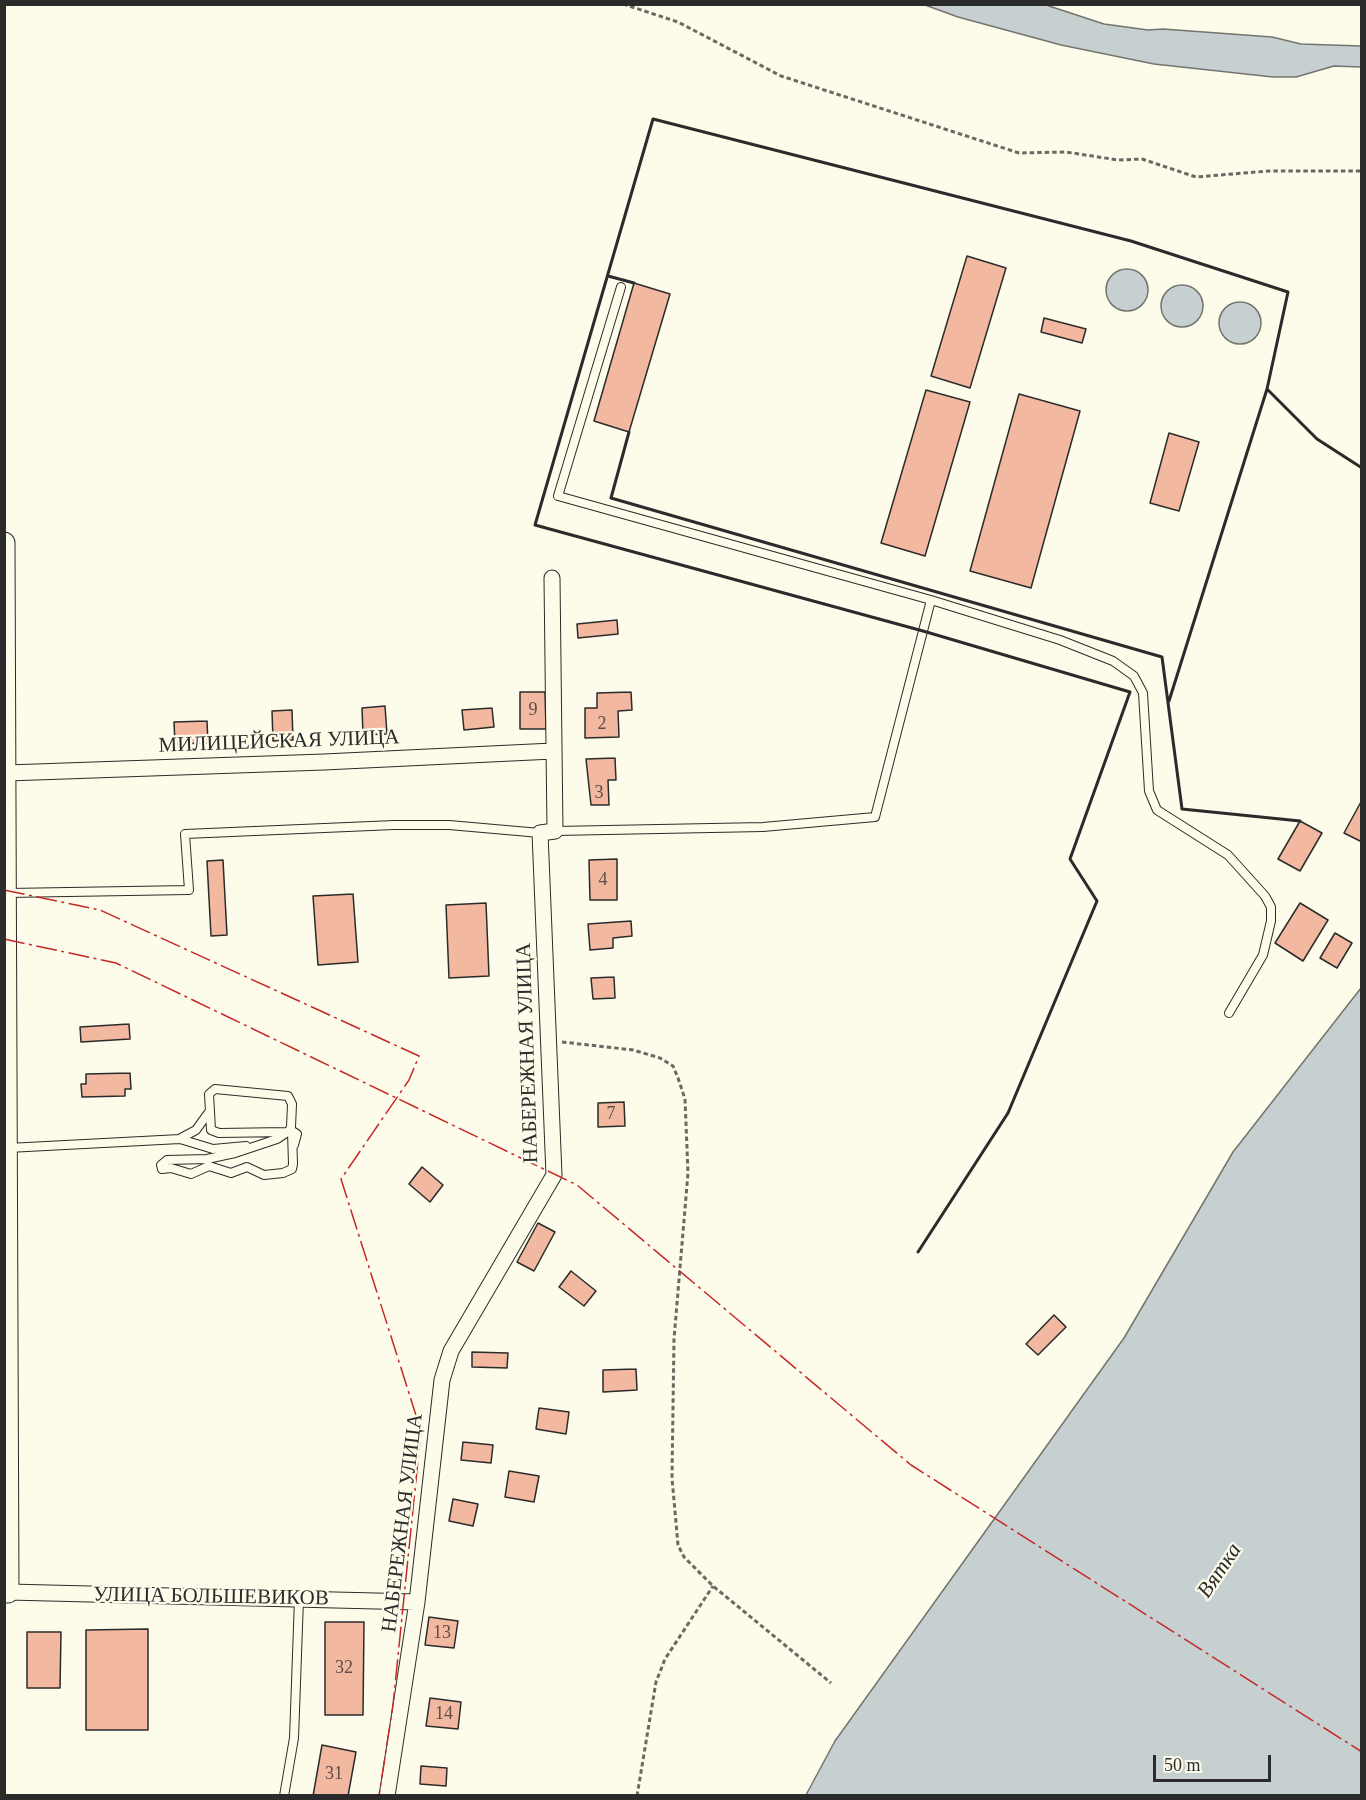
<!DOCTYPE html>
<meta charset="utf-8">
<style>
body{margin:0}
#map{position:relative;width:1366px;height:1800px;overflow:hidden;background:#fdfbea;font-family:"Times New Roman",serif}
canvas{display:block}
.frame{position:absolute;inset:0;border:6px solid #2b2b2b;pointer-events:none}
.scale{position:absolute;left:1153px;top:1755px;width:118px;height:27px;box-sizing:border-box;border:3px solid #2b2b2b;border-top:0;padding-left:8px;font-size:18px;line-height:21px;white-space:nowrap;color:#2b2b2b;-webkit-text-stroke:4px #fdfbea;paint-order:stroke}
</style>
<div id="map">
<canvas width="1366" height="1800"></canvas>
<div class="frame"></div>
<div class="scale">50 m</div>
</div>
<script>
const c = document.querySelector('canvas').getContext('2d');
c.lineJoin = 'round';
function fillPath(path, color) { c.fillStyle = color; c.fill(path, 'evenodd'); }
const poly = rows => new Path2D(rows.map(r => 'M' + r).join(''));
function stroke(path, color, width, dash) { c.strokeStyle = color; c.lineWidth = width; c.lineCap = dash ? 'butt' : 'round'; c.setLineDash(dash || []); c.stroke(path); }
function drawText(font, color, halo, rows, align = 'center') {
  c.font = font + ' "Times New Roman",serif'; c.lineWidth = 4.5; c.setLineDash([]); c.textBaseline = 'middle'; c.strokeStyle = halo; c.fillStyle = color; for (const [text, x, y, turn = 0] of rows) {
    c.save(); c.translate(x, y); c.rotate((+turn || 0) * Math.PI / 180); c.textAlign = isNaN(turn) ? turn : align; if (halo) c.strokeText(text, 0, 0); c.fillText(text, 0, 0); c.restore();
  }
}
const water = poly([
 [925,5,1046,5,1104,24,1148,30,1163,29,1272,37,1301,44,1361,46,1361,67,1334,66,1296,77,1273,77,1154,64,1061,45,958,17,925,5],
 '1106 290a21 21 0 1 1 42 0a21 21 0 1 1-42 0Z',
 '1161 306a21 21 0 1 1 42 0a21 21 0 1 1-42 0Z',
 '1219 323a21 21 0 1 1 42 0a21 21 0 1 1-42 0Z',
 [1361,988,1361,1795,806,1795,835,1741,1124,1338,1233,1152,1361,988]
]);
const building = poly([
 [967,256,1006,268,970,388,931,376,967,256],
 [634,283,670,294,629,432,594,421,634,283],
 [1044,318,1086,329,1082,343,1041,332,1044,318],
 [926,390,970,402,925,556,881,543,926,390],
 [1019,394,1080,411,1031,588,970,571,1019,394],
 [1169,433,1199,442,1179,511,1150,503,1169,433],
 [617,620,618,634,578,638,577,624,617,620],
 [520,692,545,692,546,729,520,729,520,692],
 [631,692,632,710,618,711,619,737,585,738,585,708,597,708,597,693,631,692],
 [385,706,387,734,363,735,362,708,385,706],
 [492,708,494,727,464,730,462,710,492,708],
 [292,710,293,740,273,741,272,711,292,710],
 [207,721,208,743,175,744,174,722,207,721],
 [615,758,616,780,608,780,609,805,591,805,586,759,615,758],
 [1362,800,1362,842,1344,833,1362,800],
 [1300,821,1322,833,1300,871,1278,859,1300,821],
 [617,859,617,900,590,900,589,860,617,859],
 [223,860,227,935,211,936,207,861,223,860],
 [353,894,358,962,318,965,313,896,353,894],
 [486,903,489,976,449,978,446,905,486,903],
 [1300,903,1328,920,1303,961,1275,943,1300,903],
 [631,921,632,936,613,938,613,948,590,950,588,924,631,921],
 [1335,933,1352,943,1337,968,1320,958,1335,933],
 [614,977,615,998,593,999,591,978,614,977],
 [129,1024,130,1039,81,1042,80,1027,129,1024],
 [130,1073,131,1089,125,1089,125,1096,82,1097,81,1084,86,1084,86,1074,130,1073],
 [624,1102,625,1126,598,1127,598,1103,624,1102],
 [422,1167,443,1185,430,1202,409,1184,422,1167],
 [538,1223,555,1232,534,1271,517,1262,538,1223],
 [571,1271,596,1291,584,1306,559,1287,571,1271],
 [1054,1315,1066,1327,1038,1355,1026,1344,1054,1315],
 [472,1352,508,1353,507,1368,472,1367,472,1352],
 [636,1369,637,1390,603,1392,603,1370,636,1369],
 [539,1408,569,1412,566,1434,536,1429,539,1408],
 [463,1442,493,1445,491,1463,461,1460,463,1442],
 [509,1471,539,1476,534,1502,505,1497,509,1471],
 [453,1499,478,1504,473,1526,449,1521,453,1499],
 [429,1617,458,1621,454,1648,425,1645,429,1617],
 [325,1622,364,1622,363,1715,325,1715,325,1622],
 [148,1629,148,1730,86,1730,86,1630,148,1629],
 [27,1632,61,1632,60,1688,27,1688,27,1632],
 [430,1698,461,1702,458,1729,426,1726,430,1698],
 [322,1745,356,1752,348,1796,313,1796,322,1745],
 [421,1766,447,1768,446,1786,420,1784,421,1766]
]);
const path = poly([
 [623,4,678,22,781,76,1019,153,1066,152,1118,160,1142,159,1196,177,1269,171,1362,171],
 [562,1042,633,1050,660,1058,673,1066,678,1078,685,1099,688,1173,674,1339,672,1478,678,1545,684,1557,713,1586,831,1683],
 [637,1796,656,1682,665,1659,713,1586]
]);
const lane = poly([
 [621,287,558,496,931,600],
 [555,831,763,827,875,817,931,600,1060,640,1113,661,1134,676,1143,693,1149,791,1157,810,1228,855,1265,896,1271,907,1271,921,1263,955,1229,1013],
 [8,893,189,890,185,834,394,825,449,825,540,833],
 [292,1132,293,1164,292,1169,283,1173,264,1175,247,1167,231,1173,209,1166,191,1174,171,1168,162,1169,161,1165,167,1160,207,1159,235,1153,277,1139,286,1133,287,1132,289,1131,291,1127,292,1104,288,1096,215,1089,209,1094,211,1130,219,1133,287,1132,294,1132,297,1134,294,1145],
 [181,1138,196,1130,209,1112],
 [8,1148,180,1139,213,1149,246,1146],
 [284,1796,294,1738,299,1599]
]);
const street = poly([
 [7,773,324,762,553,751],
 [8,1592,417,1602],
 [387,1796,417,1602,442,1380,451,1351,554,1175,540,833,555,831,552,578]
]);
const secondary = poly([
 [4,543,8,1592,4,1592]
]);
const wall = poly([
 [608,276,634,283],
 [629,432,611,498,1162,657,1182,809,1300,821],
 [1169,701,1267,389],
 [918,1252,1008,1113,1097,901,1070,859,1130,692,923,631,535,525,653,119,1131,241,1288,292,1267,389,1317,439,1362,468]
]);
const power = poly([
 [4,890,100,910,419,1056,409,1080,341,1179,421,1431,393,1705,379,1796],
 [4,939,116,963,577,1185,911,1465,1362,1752]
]);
const numberNames = [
 ["9",533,710],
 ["2",602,724],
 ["3",599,793],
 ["4",603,880],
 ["7",611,1114],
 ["13",442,1633],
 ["32",344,1668],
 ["14",444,1714],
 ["31",334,1774]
];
const streetNames = [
 ["МИЛИЦЕЙСКАЯ УЛИЦА",279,742,-2],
 ["НАБЕРЕЖНАЯ УЛИЦА",528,1053,-92],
 ["НАБЕРЕЖНАЯ УЛИЦА",403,1523,-83],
 ["УЛИЦА БОЛЬШЕВИКОВ",211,1597,1]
];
const waterNames = [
 ["Вятка",1220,1571,-56]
];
fillPath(water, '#c7d0d0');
stroke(water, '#74746e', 1.5);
fillPath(building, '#f2b8a0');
stroke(building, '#2b2b2b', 1.5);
stroke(lane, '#2b2b2b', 10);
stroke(street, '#2b2b2b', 17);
stroke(secondary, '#2b2b2b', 23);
stroke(path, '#6a6964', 3, [4.5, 3]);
stroke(lane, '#fdfbea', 8);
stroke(street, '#fdfbea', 15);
stroke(secondary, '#fdfbea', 21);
stroke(wall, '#2b2b2b', 3);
stroke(power, '#c62828', 1.5, [21, 4.5, 3, 4.5]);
drawText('18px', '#5d4e48', null, numberNames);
drawText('21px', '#2b2b2b', '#fdfbea', streetNames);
drawText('italic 22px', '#2b2b2b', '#fdfbea', waterNames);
</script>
